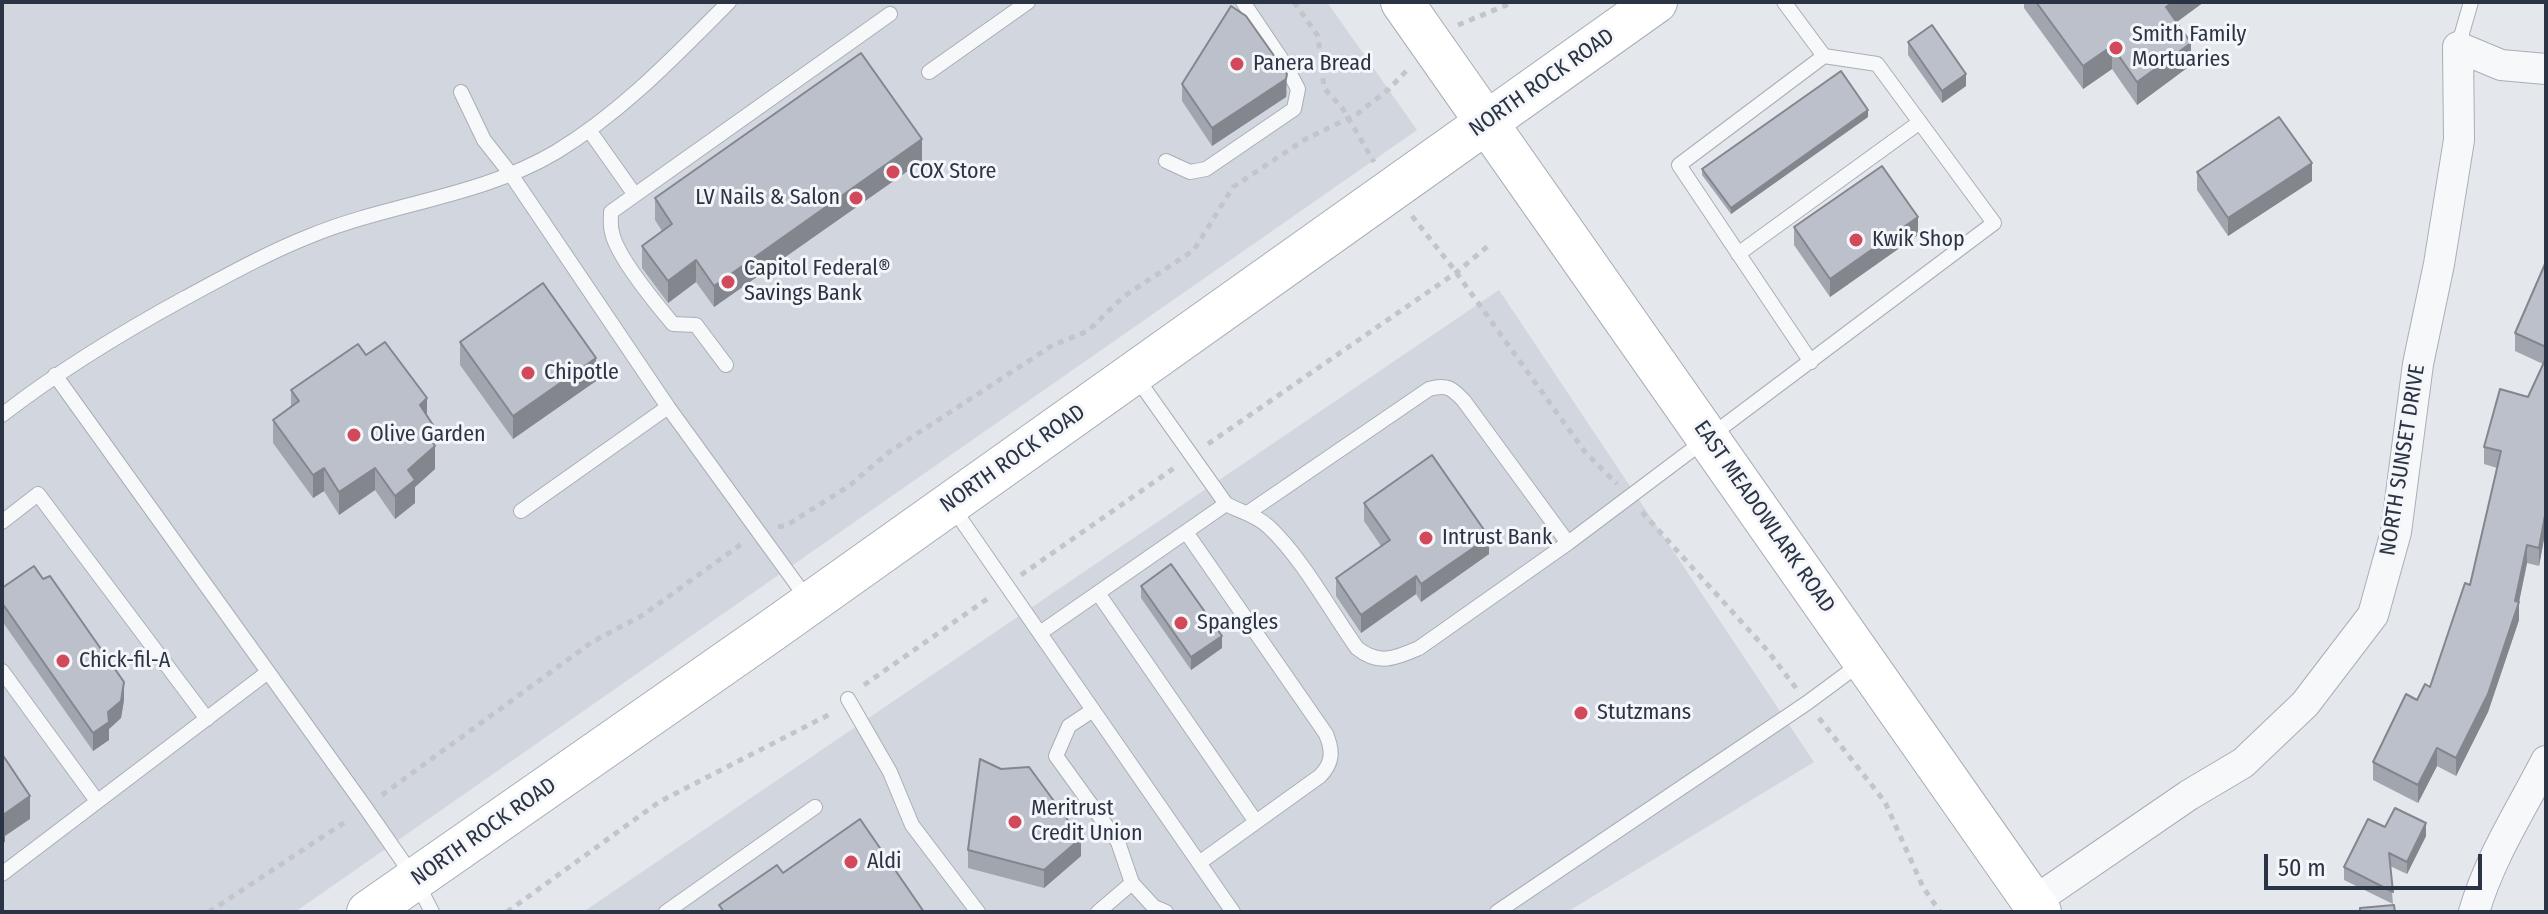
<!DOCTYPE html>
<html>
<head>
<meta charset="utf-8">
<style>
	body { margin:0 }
	#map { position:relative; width:2548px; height:914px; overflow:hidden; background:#e4e7ec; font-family:"Fira Sans Condensed",sans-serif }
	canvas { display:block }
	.frame { position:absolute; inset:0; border:4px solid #2b3445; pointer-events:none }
	.scale { position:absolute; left:2264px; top:854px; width:218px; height:36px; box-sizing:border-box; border:4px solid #2b3445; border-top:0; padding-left:10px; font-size:24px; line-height:28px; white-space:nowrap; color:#2b3445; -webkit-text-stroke:6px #f4f6f9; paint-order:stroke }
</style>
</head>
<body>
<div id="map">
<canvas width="2548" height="914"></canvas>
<div class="frame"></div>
<div class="scale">50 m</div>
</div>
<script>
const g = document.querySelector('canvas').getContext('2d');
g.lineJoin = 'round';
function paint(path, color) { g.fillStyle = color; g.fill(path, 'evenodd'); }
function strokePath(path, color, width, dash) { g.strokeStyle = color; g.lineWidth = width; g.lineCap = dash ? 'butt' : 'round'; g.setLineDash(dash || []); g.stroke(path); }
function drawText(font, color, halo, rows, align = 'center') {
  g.font = font + ' "Fira Sans Condensed",sans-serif'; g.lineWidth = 6; g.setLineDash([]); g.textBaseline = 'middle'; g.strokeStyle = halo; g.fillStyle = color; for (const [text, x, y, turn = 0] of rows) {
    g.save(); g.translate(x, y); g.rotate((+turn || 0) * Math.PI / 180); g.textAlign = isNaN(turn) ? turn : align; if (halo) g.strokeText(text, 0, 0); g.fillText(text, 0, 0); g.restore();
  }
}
const built = new Path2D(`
	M2,2H1327L1417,130L295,912H2Z
	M1499,290L1814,762L1567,912H583Z`);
const path = new Path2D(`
	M1294,2L1318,36L1324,88L1343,109L1374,162
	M1458,25L1514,2
	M1412,216L1453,268L1585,452L1617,484
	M1208,444L1457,272L1488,246
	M1642,512L1767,650L1796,688
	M778,527L787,525L849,486L889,452L1053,345L1088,331L1123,297L1194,250L1233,187L1304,140L1357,114L1389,89L1409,68
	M1021,575L1177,466
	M864,685L990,597
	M1819,718L1885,802L1923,887L1940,912
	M382,795L592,642L643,615L744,542
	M209,912L348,820
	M507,912L659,802L832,713`);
const lane = new Path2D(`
	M2458,47L2471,2
	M929,72L1028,2
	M461,92L484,140L510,173L668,407L808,600
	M589,130L635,195
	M1166,161L1190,172L1206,169L1294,109L1298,89L1286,66L1243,2
	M1738,254L1920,122
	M1811,362L1679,165L1824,56
	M726,365L696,325L673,324C657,305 616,255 612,232C610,226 611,219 611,212L890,14
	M55,375L365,807L415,879L432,912
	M1136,377L1226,504C1241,512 1256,515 1269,527C1302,558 1330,610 1357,648C1379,666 1396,658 1419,648L1568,543
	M2,415C60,370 121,333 185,298C226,276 267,253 310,236C390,203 480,197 556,152C622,112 674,57 729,2
	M953,508L1233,912
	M521,511L668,407
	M1249,512L1429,389C1447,384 1452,388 1464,401L1568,543L1994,223L1877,64L1824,56L1784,2
	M2,522L38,494L207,719
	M1186,532L1326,734C1333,751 1333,763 1320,776L1199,863
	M1098,593L1256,822
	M1040,633L1226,504
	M2,671L97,801
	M848,699L890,772L912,825L978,912
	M1093,710L1069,726L1056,756L1118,842L1132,883L1098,912
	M2,874L268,672
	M1132,883L1154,907L1166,912
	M666,912L815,807
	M1497,912L1807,703L1861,663`);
const street = new Path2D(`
	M2033,902L2189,795L2243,763L2305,704L2373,615L2396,532L2418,364L2439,264L2459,140L2458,47L2501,65L2546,69
	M2474,912C2490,857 2520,812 2546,761`);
const secondary = new Path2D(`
	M1402,2L2040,912
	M368,912L771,631L1656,2`);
const wall = new Path2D(`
	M2024,2H2204L2176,22L2191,65L2137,105L2112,69L2083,89L2024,8Z
	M1908,42L1966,86L1942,103L1908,55Z
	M1182,84L1287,91L1286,97L1212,146L1182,101Z
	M1868,117L1731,214L1702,175V169Z
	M922,161L714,307L696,282L668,303L642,268V246L662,231L655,220V198Z
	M2197,172L2312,181L2228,236L2197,190Z
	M1794,227L1918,235L1830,297L1794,245Z
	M2546,264V528L2539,566L2527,563L2519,602V620L2488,712L2456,776L2437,766L2418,803L2373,780V762L2417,700L2430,687L2470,585L2497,468L2484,464V447L2528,397L2543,364L2515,351V333Z
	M460,342L596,381L513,439L460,365Z
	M366,355L427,417L433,442L435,469L415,487V503L395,519L375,490L339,515L324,491L313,498L273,443V420L291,407V390Z
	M1364,503L1489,554L1421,602L1416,594L1361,633L1336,596V578L1381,546L1364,521Z
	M1141,586L1222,648L1191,670L1141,598Z
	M2,588L124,700L121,718L109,729V740L93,751L2,621Z
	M2385,827L2426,836L2407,874L2390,866L2393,904L2344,880V867Z
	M968,850L1081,856L1044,888L968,868Z`);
const shadedWall = new Path2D(`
	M2173,2H2204L2166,30V7Z
	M2191,43V65L2137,105V82Z
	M2112,46V69L2083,89V66Z
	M1287,74L1286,97L1212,146V128Z
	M1966,74V86L1942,103V91Z
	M1868,110V117L1731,214V208Z
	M922,139V161L714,307V286Z
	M2312,163V181L2228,236V218Z
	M1918,217V235L1830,297V279Z
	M696,260V282L668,303V281Z
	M596,358V381L513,439V416Z
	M427,398V421L420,405Z
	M433,425V448L426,431Z
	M435,446V469L415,487V503L395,519V496L408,470Z
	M324,468V491L313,498V475Z
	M375,468V490L339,515V492Z
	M2546,510V528L2539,566V548Z
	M1489,537V554L1421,602V584Z
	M2527,545V563L2519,602V620L2488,712L2456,776V758L2515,601Z
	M1416,576V594L1361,633V615Z
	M1222,636V648L1191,670V657Z
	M124,682V700L121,718L109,729V740L93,751V733L108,712Z
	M2437,748V766L2418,803V785Z
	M30,796V819L5,836V842L2,844L3,815Z
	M2426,823V836L2407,874V862Z
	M1081,838V856L1044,888V870Z`);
const building = new Path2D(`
	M2036,2H2173L2166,7L2191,43L2137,82L2112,46L2083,66Z
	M1231,6L1246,16L1287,74L1286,79L1212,128L1182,84Z
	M1932,25L1966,74L1942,91L1908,42Z
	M861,53L922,139L714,286L696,260L668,281L642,246L672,224L655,198Z
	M1841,71L1868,110L1731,208L1702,169Z
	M2279,117L2312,163L2228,218L2197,172Z
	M1882,166L1918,217L1830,279L1794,227Z
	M2545,264H2546V347L2515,333Z
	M543,283L596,358L513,416L460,342Z
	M385,342L427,398L420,405L433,425L426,431L435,446L408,470L415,480L395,496L375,468L339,492L324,468L313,475L273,420L299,401L291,390L358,344L366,355Z
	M2546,358V510L2539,548L2527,545L2515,601L2519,602L2488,694L2456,758L2437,748L2418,785L2373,762L2406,694L2417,700L2425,684L2430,687L2465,583L2470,585L2501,451L2484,447L2500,389L2528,397Z
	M1432,455L1489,537L1421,584L1416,576L1361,615L1336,578L1390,540L1364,503Z
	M1171,564L1222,636L1191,657L1141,586Z
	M34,566L43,579L50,576L124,682L121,701L108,712L109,722L93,733L2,603V588Z
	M2,754L30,796L3,815L5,819L2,821Z
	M980,759L1001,769L1029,767L1081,838L1044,870L968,850Z
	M2395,808L2426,823L2407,862L2389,853L2393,892L2344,867L2368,819L2385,827Z
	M860,819L924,912H724L719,905L777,865L783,873Z
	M2394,905L2395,912H2360V908Z`);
const markers = [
	[2116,48,8,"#d1495b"],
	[1237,64,8,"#d1495b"],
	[893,172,8,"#d1495b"],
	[856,198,8,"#d1495b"],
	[1856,240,8,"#d1495b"],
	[728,282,8,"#d1495b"],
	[528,373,8,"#d1495b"],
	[354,435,8,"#d1495b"],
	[1426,538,8,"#d1495b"],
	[1181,623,8,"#d1495b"],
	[63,661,8,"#d1495b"],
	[1581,713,8,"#d1495b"],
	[1015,822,8,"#d1495b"],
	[851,862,8,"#d1495b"]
];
const poiNames = [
	["Smith Family",2132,35],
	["Mortuaries",2132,60],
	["Panera Bread",1253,64],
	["COX Store",909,172],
	["LV Nails & Salon",840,198,"right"],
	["Kwik Shop",1872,240],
	["Capitol Federal®",744,269],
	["Savings Bank",744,294],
	["Chipotle",544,373],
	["Olive Garden",370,435],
	["Intrust Bank",1442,538],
	["Spangles",1197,623],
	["Chick-fil-A",79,661],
	["Stutzmans",1597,713],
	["Meritrust",1031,809],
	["Credit Union",1031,834],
	["Aldi",867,862]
];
const streetNames = [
	["NORTH ROCK ROAD",1542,83,-35],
	["NORTH ROCK ROAD",1013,459,-35],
	["NORTH SUNSET DRIVE",2403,460,-81],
	["EAST MEADOWLARK ROAD",1764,517,55],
	["NORTH ROCK ROAD",484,832,-35]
];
paint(built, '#d2d6de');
strokePath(lane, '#a9aeb7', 16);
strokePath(street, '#a9aeb7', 32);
strokePath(secondary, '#a9aeb7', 44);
strokePath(path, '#c2c5cb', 5, [6, 6]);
strokePath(lane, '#f7f8fa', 14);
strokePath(street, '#f7f8fa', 30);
strokePath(secondary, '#fff', 42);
paint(wall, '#a1a5ae');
paint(shadedWall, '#83868d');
paint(building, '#bbc0ca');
strokePath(building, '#83868d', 2);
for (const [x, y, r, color] of markers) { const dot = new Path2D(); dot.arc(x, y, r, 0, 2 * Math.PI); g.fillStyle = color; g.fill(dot); strokePath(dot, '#f4f6f9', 3); }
drawText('22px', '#2b3445', '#f4f6f9', poiNames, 'left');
drawText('22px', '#2b3445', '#f4f6f9', streetNames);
</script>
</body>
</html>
